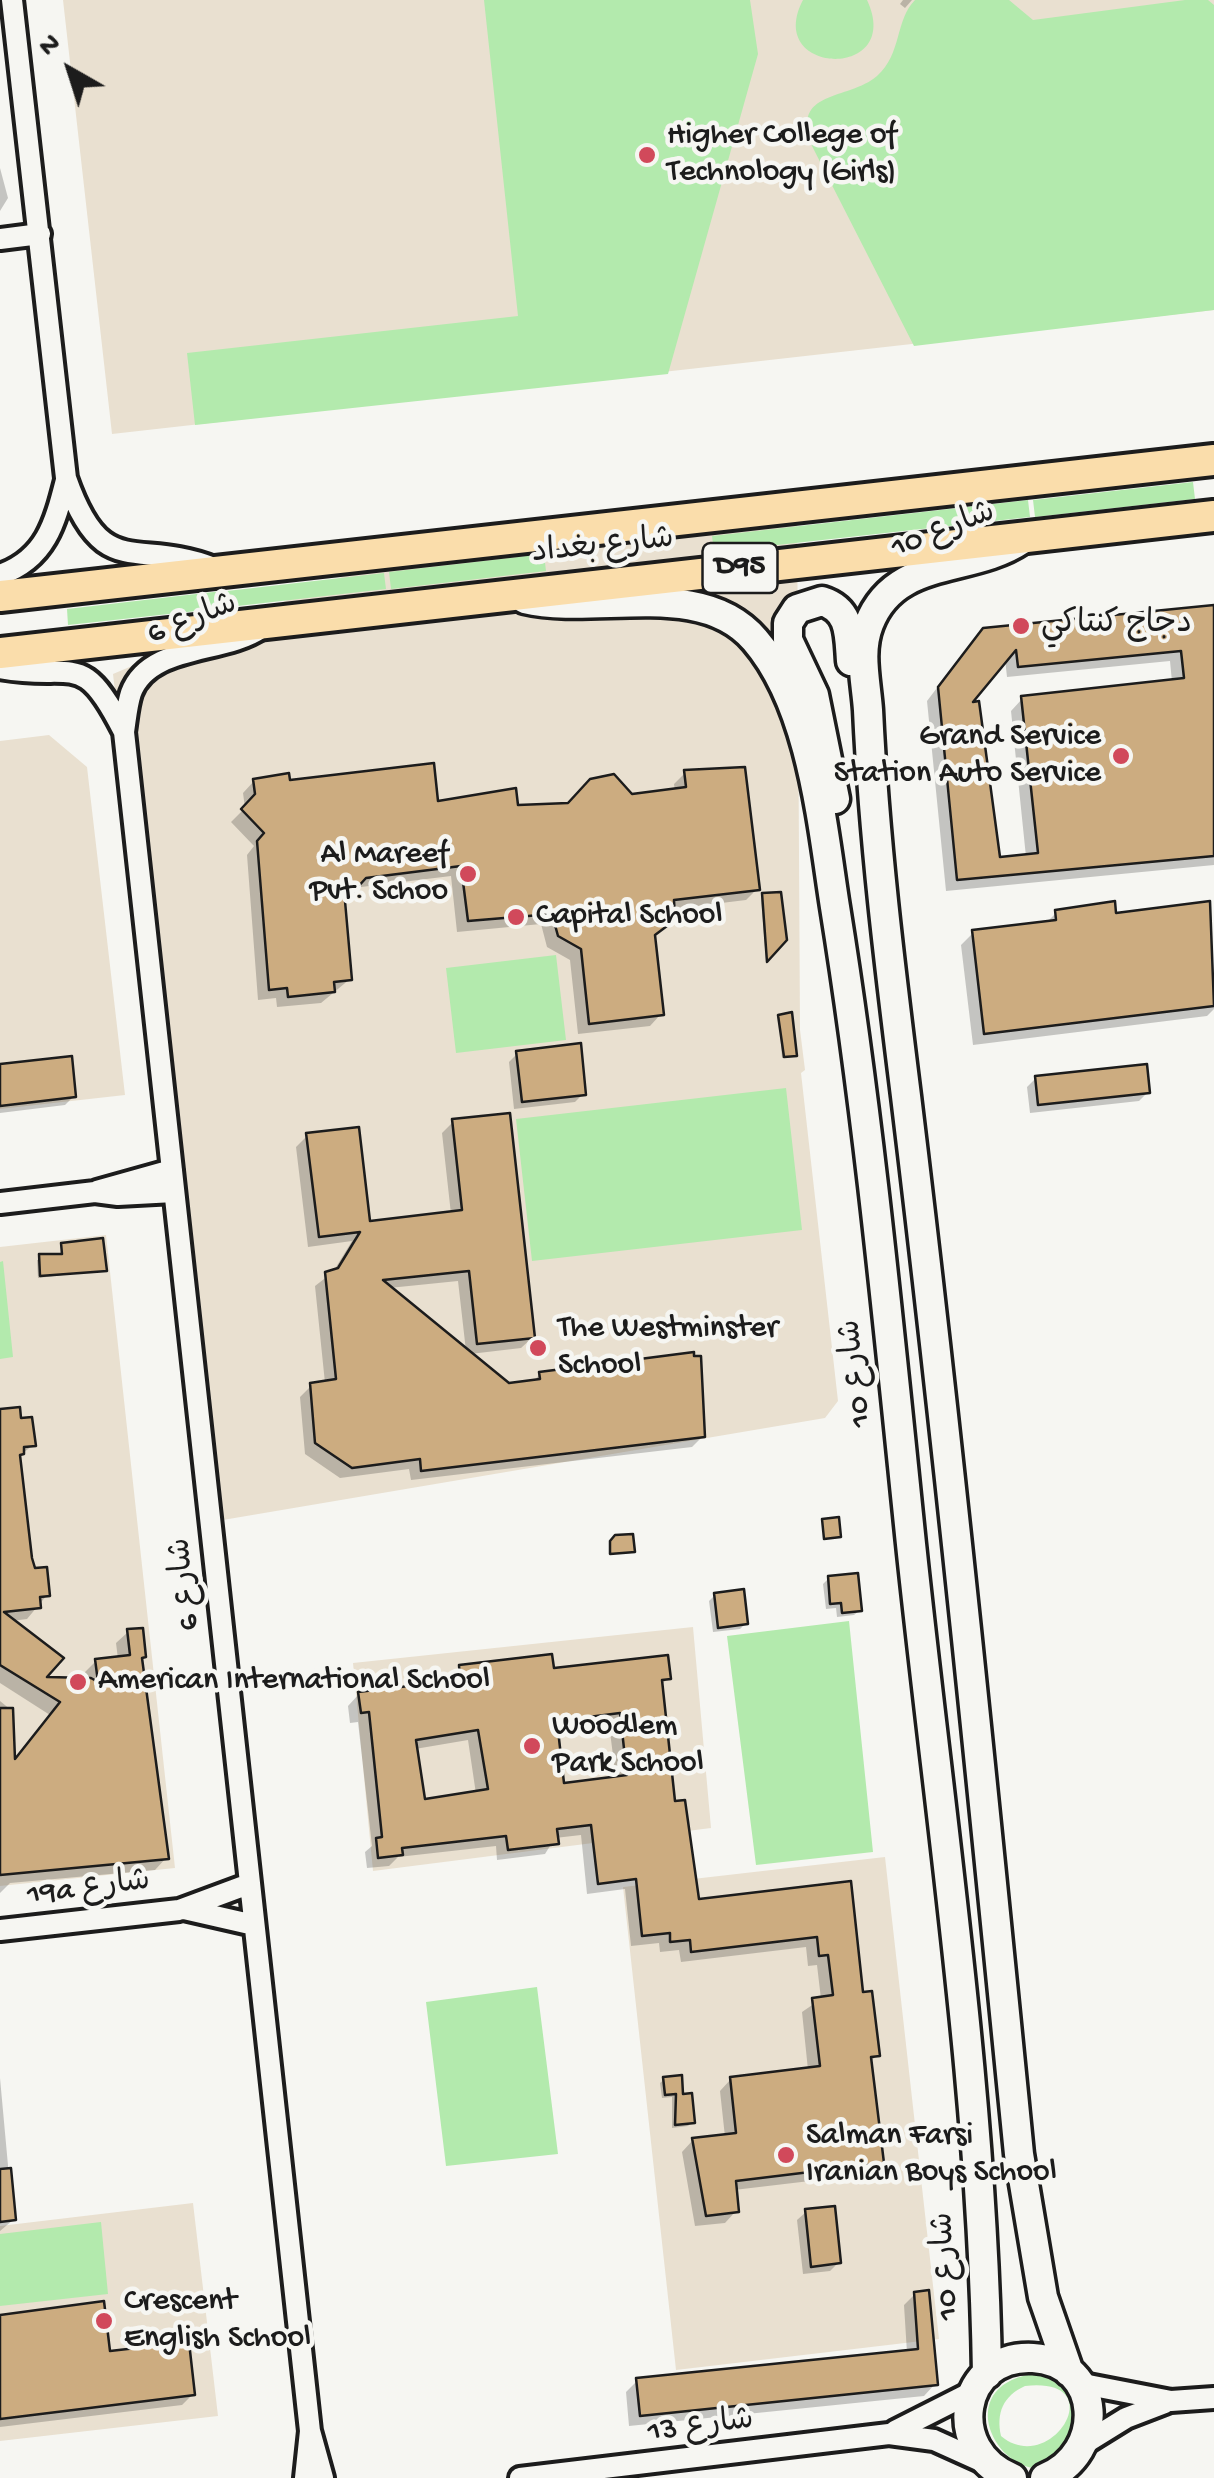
<!DOCTYPE html>
<html>
<head>
<meta charset="utf-8">
<style>
	body { margin:0 }
	#map { position:relative; width:1214px; height:2478px; overflow:hidden; background:#f6f6f2; font-family:"Gochi Hand",sans-serif }
	canvas { display:block }
	.north { position:absolute; left:20px; top:20px; width:100px; height:100px; -webkit-text-stroke:8px #f6f6f2; paint-order:stroke; rotate:321deg; font-size:28px; font-weight:700; line-height:40px; text-align:center; color:#1c1c1c }
	.north::after { content:''; display:block; margin:auto; width:35px; height:45px; background:#1c1c1c; clip-path:polygon(50% 0,100% 100%,50% 72%,0 100%) }
</style>
</head>
<body>
<div id="map">
<canvas width="1214" height="2478"></canvas>
<div class="north">N</div>
</div>
<script>
const g = document.querySelector('canvas').getContext('2d');
g.lineJoin = 'round';
function paint(path, color) { g.fillStyle = color; g.fill(path, 'evenodd'); }
function strokePath(path, color, width, dash) { g.strokeStyle = color; g.lineWidth = width; g.lineCap = dash ? 'butt' : 'round'; g.setLineDash(dash || []); g.stroke(path); }
function drawText(font, color, halo, rows, align = 'center') {
  g.font = font + ' "Gochi Hand","Playpen Sans Arabic",sans-serif'; g.lineWidth = 9; g.setLineDash([]); g.textBaseline = 'middle'; g.strokeStyle = halo; g.fillStyle = color; for (const [text, x, y, turn = 0] of rows) {
    g.save(); g.translate(x, y); g.rotate((+turn || 0) * Math.PI / 180); g.textAlign = isNaN(turn) ? turn : align; if (halo) g.strokeText(text, 0, 0); g.fillText(text, 0, 0); g.restore();
  }
}
const built = new Path2D(`
	M63,0H1214V310L112,434Z
	M797,501L800,1030L805,1070L801,1073L838,1401L825,1418L211,1522L113,674L417,545Z
	M49,735L87,767L125,1095L0,1109V741Z
	M106,1235L175,1868L0,1886V1247Z
	M693,1627L711,1828L373,1871L353,1663Z
	M885,1857L939,2339L676,2370L623,1887Z
	M193,2203L218,2416L0,2441V2226Z`);
const green = new Path2D(`
	M484,0H750L758,54L668,374L195,425L187,353L518,316Z
	M803,0H867C905,81 763,76 803,0Z
	M915,0H1009L1033,20L1185,0H1208L1214,5V310L914,346L812,146C790,89 848,101 877,76C902,54 895,20 915,0Z
	M1193,482L1195,499L1035,517L1033,500Z
	M1028,500L1030,517L714,552L712,536Z
	M544,554L546,571L391,589L389,572Z
	M384,573L386,589L229,607L227,591Z
	M222,591L224,608L68,625L67,609Z
	M556,955L566,1040L456,1053L446,968Z
	M786,1088L802,1230L532,1261L516,1119Z
	M3,1261L13,1357L0,1359V1262Z
	M849,1621L873,1852L756,1865L727,1636Z
	M537,1987L558,2154L446,2166L426,2002Z
	M101,2222L108,2294L0,2306V2234Z
	M1039,2373L1069,2387L1082,2433C1072,2443 1060,2462 1048,2468C996,2478 948,2383 1039,2373ZM1025,2386C1114,2376 1051,2478 1001,2436C996,2413 1003,2396 1025,2386Z`);
const shadow = new Path2D(`
	M903,0H912L905,8L900,4Z
	M0,168L8,198L0,211Z
	M1214,607V865L946,891L927,701L971,643L984,631ZM1005,659L1007,677L1170,661L1172,682L1022,699L1011,711L1026,857L998,860L967,705Z
	M685,773L757,889L746,900L672,909V919L653,937L661,1014L650,1026L578,1034L570,960L547,947L541,924L457,932L451,876L353,888L342,900L350,979L321,1003L277,1007L276,998L258,1000L247,855L254,846L231,822L245,808L243,793L254,781L436,804L516,808L568,806L675,791L674,784Z
	M763,896L784,939L766,960L761,898Z
	M1208,904L1214,1009L1207,1016L973,1045L961,945L973,933L1045,924L1057,912L1114,915Z
	M779,1017L794,1055L792,1057L782,1058Z
	M517,1054L583,1094L575,1102L514,1109L509,1062Z
	M0,1066L74,1096L65,1105L0,1113Z
	M1036,1078L1148,1092L1139,1101L1030,1113L1027,1087Z
	M453,1122L533,1337L521,1348L470,1354L509,1385L532,1383L540,1374L703,1436L692,1447L411,1480L409,1469L340,1478L305,1454L300,1397L311,1386L325,1383L315,1286L333,1272L352,1241L308,1247L296,1147L307,1136L368,1224L451,1214L442,1133ZM458,1281L466,1351L389,1288Z
	M62,1245L105,1270L38,1278L37,1260L60,1256Z
	M0,1412L19,1421L33,1445L18,1457L29,1559L47,1595L27,1619L11,1621L41,1680H85L84,1673L96,1661L118,1659L116,1643L128,1632L139,1660L166,1858L155,1870L10,1883L0,1893V1701L11,1710L13,1762L50,1715L0,1683Z
	M829,1578L860,1610L854,1615L837,1617L836,1608L826,1609L823,1584Z
	M715,1595L745,1624L740,1629L713,1632L709,1601Z
	M460,1667L668,1678L660,1686L673,1803L697,1901L848,1883L861,1994L877,2055L869,2063L881,2162L869,2174L734,2190L736,2211L725,2223L695,2226L682,2152L693,2140L725,2137L720,2091L731,2079L808,2070L802,2012L821,1999L817,1965L808,1966L806,1947L681,1962L679,1950L660,1952L659,1943L631,1946L625,1889L587,1894L581,1835L555,1838L545,1854L497,1860L496,1846L398,1857L389,1866L367,1868L365,1852L372,1846L358,1722L350,1723L348,1706L359,1694L449,1684ZM609,1724L616,1779L562,1785L556,1730ZM468,1740L476,1794L423,1802L415,1749Z
	M0,2078L13,2220L0,2231Z
	M665,2079L681,2096L692,2122L688,2126L672,2128V2097L662,2098L660,2083Z
	M806,2212L839,2262L830,2271L803,2274L797,2220Z
	M915,2294L935,2384L924,2396L629,2426L626,2392L637,2381L907,2353L904,2305Z
	M0,2317L193,2394L182,2405L0,2427Z`);
const building = new Path2D(`
	M1214,605V856L957,880L938,687L983,628ZM1016,650L1018,667L1181,651L1184,678L1021,696L1038,853L1000,857L979,701L973,702Z
	M434,763L438,801L516,788L518,805L568,803L590,779L614,774L632,794L686,787L684,770L745,767L760,890L674,900L675,920L655,935L664,1015L589,1024L581,949L558,936L552,914L468,921L461,866L366,878L345,901L352,980L334,982L335,992L288,997L287,988L269,990L257,841L264,833L241,809L255,794L253,779L289,773L290,780Z
	M781,892L787,940L767,962L762,893Z
	M1115,901L1116,913L1210,901L1214,1006L984,1034L972,930L1056,920L1055,910Z
	M792,1012L797,1056L784,1057L778,1015Z
	M581,1043L586,1095L522,1102L516,1051Z
	M72,1056L76,1097L0,1106V1064Z
	M1147,1064L1150,1093L1038,1105L1035,1076Z
	M510,1113L535,1338L477,1344L469,1271L383,1280L509,1383L540,1379L539,1372L694,1352V1356H701L705,1437L421,1471L420,1459L352,1468L315,1443L310,1383L336,1379L325,1272L338,1268L360,1232L319,1237L306,1133L359,1127L370,1221L462,1210L452,1119Z
	M103,1238L107,1271L40,1276L39,1254H62L61,1243Z
	M20,1407L21,1418L32,1417L36,1446L24,1447V1454L20,1455L32,1558L35,1568L47,1567L50,1596L40,1597L41,1608L4,1612L64,1658L47,1677L91,1678L98,1682L95,1659L130,1655L127,1629L143,1628L146,1657L142,1658L169,1859L0,1875V1708H13L15,1759L60,1702L0,1665V1409Z
	M839,1517L841,1537L824,1539L822,1519Z
	M633,1534L635,1552L610,1554V1541L615,1535Z
	M858,1573L862,1611L842,1613L841,1603L830,1604L828,1576Z
	M744,1589L748,1624L718,1628L714,1593Z
	M552,1654L554,1668L668,1655L671,1679L662,1680L675,1801L685,1800L699,1899L851,1881L863,1992L872,1991L880,2056L871,2057L884,2163L736,2181L739,2212L706,2216L692,2138L736,2133L730,2077L820,2066L812,1998L833,1995L828,1955L819,1956L817,1937L691,1952L690,1940L670,1942V1933L642,1936L636,1879L598,1884L591,1825L557,1829L559,1844L508,1850L506,1836L402,1848L403,1855L378,1858L376,1838L382,1837L369,1712L361,1713L358,1692L460,1680L459,1665ZM620,1713L627,1775L564,1783L557,1721ZM478,1730L488,1789L425,1799L416,1740Z
	M682,2075L683,2094L692,2093L695,2123L675,2125L676,2094L665,2095L663,2077Z
	M11,2168L16,2220L0,2222V2169Z
	M835,2206L841,2263L811,2267L805,2209Z
	M929,2290L938,2385L640,2416L636,2378L918,2349L914,2292Z
	M104,2301L110,2351L189,2342L195,2395L0,2419V2315Z`);
const street = new Path2D(`
	M12,0L66,478C103,584 136,537 214,568
	M0,239L40,234
	M0,575C46,559 55,523 66,480
	M261,628C224,654 149,644 131,693C127,705 126,719 124,732L310,2431L323,2478
	M0,668C74,682 81,647 123,730
	M97,1191L172,1170
	M0,1203L95,1192L118,1195L174,1192
	M184,1909L254,1925
	M0,1930L179,1910L249,1884
	M1078,2383L1171,2401L1214,2398
	M895,2431L974,2391
	M1084,2444L1126,2418L1165,2403
	M305,2478L310,2431
	M520,2478L889,2434L934,2440L985,2463`);
const secondary = new Path2D(`
	M1021,540C971,574 895,556 869,624C858,652 866,681 868,710C874,839 890,968 906,1096C949,1448 984,1801 1019,2154L1043,2297L1069,2372
	M525,599C597,616 701,577 755,640C812,706 822,824 835,907C869,1118 889,1331 911,1544C940,1820 983,2097 987,2374
	M835,799L814,695L788,640V623L797,609L822,601C851,610 849,635 851,661
	M1012,2478C944,2451 959,2354 1033,2358C1103,2362 1107,2453 1045,2478`);
const primary = new Path2D(`
	M0,596L1214,460
	M0,653L1214,516`);
const markers = [
	[647,155,10,"#d1495b"],
	[1021,626,10,"#d1495b"],
	[1121,756,10,"#d1495b"],
	[468,874,10,"#d1495b"],
	[516,917,10,"#d1495b"],
	[538,1348,10,"#d1495b"],
	[78,1682,10,"#d1495b"],
	[532,1746,10,"#d1495b"],
	[786,2155,10,"#d1495b"],
	[104,2321,10,"#d1495b"]
];
const shields = [
	[740,568,75]
];
const shieldNames = [
	["D95",740,568]
];
const poiNames = [
	["Higher College of",667,137],
	["Technology (Girls)",667,174],
	["دجاج كنتاكي",1041,626],
	["Grand Service",1101,738,"right"],
	["Station Auto Service",1101,775,"right"],
	["Al Mareef",448,856,"right"],
	["Pvt. Schoo",448,893,"right"],
	["Capital School",536,917],
	["The Westminster",558,1330],
	["School",558,1367],
	["American International School",98,1682],
	["Woodlem",552,1728],
	["Park School",552,1765],
	["Salman Farsi",806,2137],
	["Iranian Boys School",806,2174],
	["Crescent",124,2303],
	["English School",124,2340]
];
const streetNames = [
	["شارع 10",944,532,-21],
	["شارع بغداد",603,548,-6],
	["شارع 6",193,621,-21],
	["شارع 10",858,1373,-96],
	["شارع 6",187,1584,-96],
	["19a شارع",89,1890,-7],
	["شارع 10",948,2266,-93],
	["شارع 13",701,2428,-7]
];
paint(built, '#e9e0d0');
paint(green, '#b3eaad');
paint(shadow, '#0003');
paint(building, '#ccac80');
strokePath(building, '#1c1c1c', 2.5);
strokePath(street, '#1c1c1c', 28);
strokePath(secondary, '#1c1c1c', 35);
strokePath(primary, '#1c1c1c', 38);
strokePath(street, '#f6f6f2', 20);
strokePath(secondary, '#f6f6f2', 28);
strokePath(primary, '#faddab', 30);
for (const [x, y, r, color] of markers) { const dot = new Path2D(); dot.arc(x, y, r, 0, 2 * Math.PI); g.fillStyle = color; g.fill(dot); strokePath(dot, '#f6f6f2', 4); }
for (const [x, y, w] of shields) { const box = new Path2D(); box.roundRect(x - w / 2, y - 25, w, 50, 8); g.fillStyle = '#f6f6f2'; g.fill(box); strokePath(box, '#1c1c1c', 2.5); }
drawText('bold 30px', '#1c1c1c', null, shieldNames);
drawText('32px', '#1c1c1c', '#f6f6f2', poiNames, 'left');
drawText('32px', '#1c1c1c', '#f6f6f2', streetNames);
</script>
</body>
</html>
